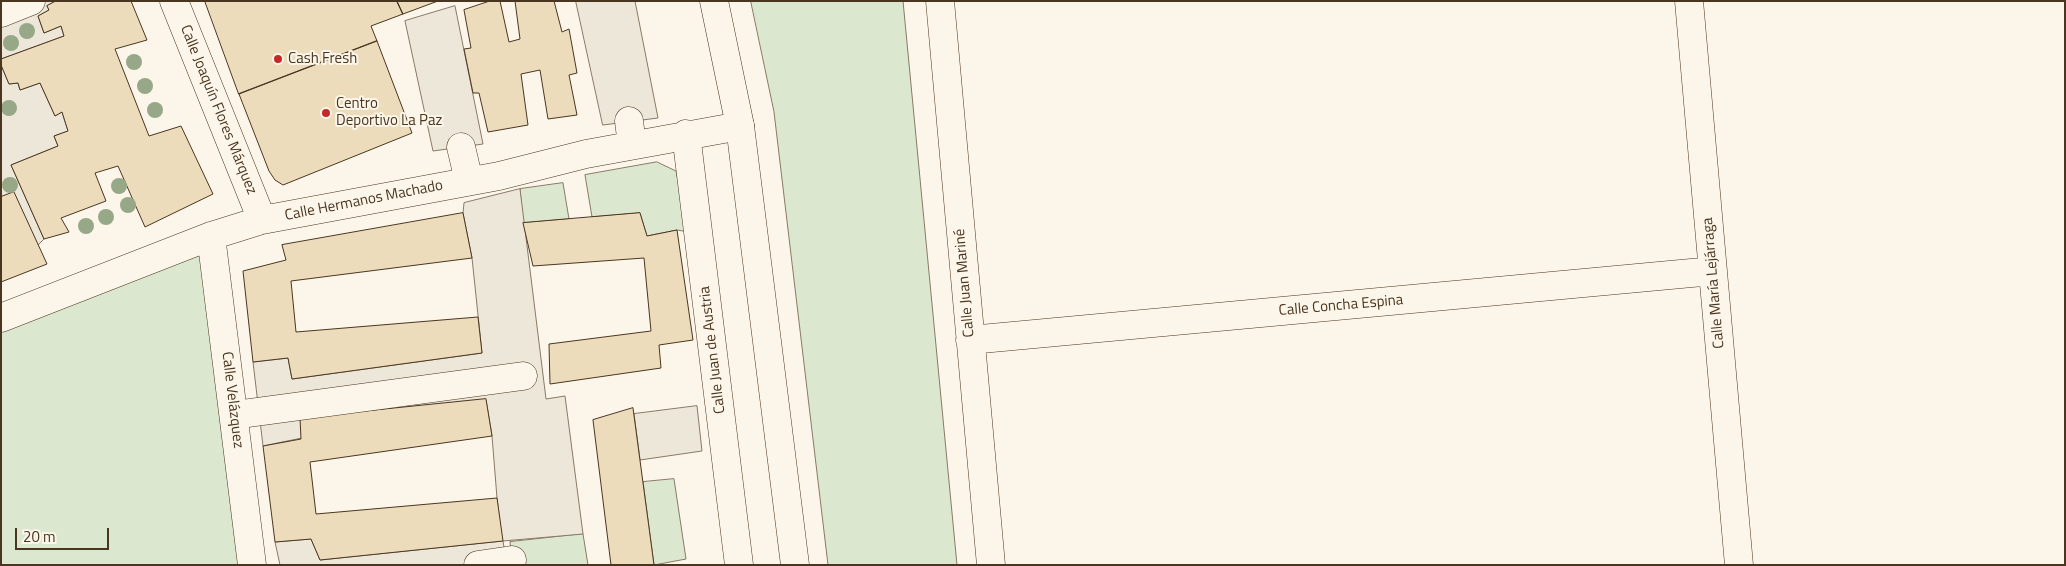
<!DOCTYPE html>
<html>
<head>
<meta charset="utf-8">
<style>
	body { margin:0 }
	#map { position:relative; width:2066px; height:566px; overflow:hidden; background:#fbf6e9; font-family:"Titillium Web",sans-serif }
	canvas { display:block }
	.frame { position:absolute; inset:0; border:2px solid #4a3520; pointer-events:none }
	.scale { position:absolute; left:15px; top:528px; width:94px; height:22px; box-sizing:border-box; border:2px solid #4a3520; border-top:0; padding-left:6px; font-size:15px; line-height:18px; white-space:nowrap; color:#4a3520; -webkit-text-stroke:4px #fbf6e9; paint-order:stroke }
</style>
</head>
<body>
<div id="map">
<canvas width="2066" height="566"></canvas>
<div class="frame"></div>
<div class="scale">20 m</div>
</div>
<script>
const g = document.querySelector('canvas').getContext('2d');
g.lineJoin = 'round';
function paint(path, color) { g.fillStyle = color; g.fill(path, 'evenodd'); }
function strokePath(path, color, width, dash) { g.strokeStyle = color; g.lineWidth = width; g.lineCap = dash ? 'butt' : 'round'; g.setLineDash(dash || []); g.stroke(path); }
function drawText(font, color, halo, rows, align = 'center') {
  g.font = font + ' "Titillium Web",sans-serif'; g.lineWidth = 4; g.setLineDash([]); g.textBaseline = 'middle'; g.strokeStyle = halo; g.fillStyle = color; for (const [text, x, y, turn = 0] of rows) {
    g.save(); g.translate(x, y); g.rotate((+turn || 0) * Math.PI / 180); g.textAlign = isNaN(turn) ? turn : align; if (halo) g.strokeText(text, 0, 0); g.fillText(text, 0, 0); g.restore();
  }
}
const green = new Path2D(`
	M751,1H903L957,565H828L774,112Z
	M657,162L676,171L689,232L677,230L647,236L640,213L592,217L585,175Z
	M563,183L569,219L523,223L520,189Z
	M211,236L252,565H1V318Z
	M674,479L686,559L654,565L643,482Z
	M583,534L588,565H512L510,542Z`);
const parking = new Path2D(`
	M1,1H56L47,6L49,10L38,16L44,33L61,26L64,36L1,59Z
	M576,1H635L658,118L603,125Z
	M455,6L483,144L433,151L405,21Z
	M1,65L9,84L18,83L20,90L40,83L55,116L62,112L68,131L54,136L58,146L11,165L44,239L38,245L1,197Z
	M520,189L546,399L565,396L583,534L503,541L507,565H280L275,542L311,539L320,560L502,541L497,498L492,436L486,400L263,446L253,362L288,358L292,379L482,353L472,258L463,213L464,203Z
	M697,406L702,451L640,460L634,414Z`);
const building = new Path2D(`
	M56,1H131L147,40L115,49L149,136L181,126L213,194L145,227L118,166L95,173L106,201L61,218L69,232L44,239L11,165L58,146L54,136L68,131L62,112L55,116L40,83L20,90L18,83L9,84L1,65V59L64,36L61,26L44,33L38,16L49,10L47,6Z
	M205,1H397L403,14L371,26L377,41L239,94Z
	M397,1H438L403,14Z
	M490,1H500L509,42L520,39L515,1H554L562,32L569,29L577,73L569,75L577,115L548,119L540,70L521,74L528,125L488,132L479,93H473L464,49L471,48L464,10Z
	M377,41L412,133L283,185L275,180L269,171L239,94Z
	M14,192L47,264L1,282V197Z
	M463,213L472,258L291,281L296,332L478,317L482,353L292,379L288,358L253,362L243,271L286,260L282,245Z
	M640,213L647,236L677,230L693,340L659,345L661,368L550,384L549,344L651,331L644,258L533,266L523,223Z
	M486,399L492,436L310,462L316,514L497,498L503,541L320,560L311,539L275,542L263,446L301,439L300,418Z
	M633,408L654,565H611L593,420Z`);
const street = new Path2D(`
	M174,1L262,220
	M940,1L991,565
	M1689,1L1739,565
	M1,13L31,1
	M629,121L632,145
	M686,134L739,565
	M461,147L469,181
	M211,236L252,565
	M1,318L211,236L262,220L499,176L586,154L740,126
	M970,340L1713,271
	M234,415L523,376
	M478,565L512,560`);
const secondary = new Path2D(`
	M714,1L740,126L795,565`);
const trees = [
	[27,31],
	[11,43],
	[134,62],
	[145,86],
	[9,108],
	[155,110],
	[10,185],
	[119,186],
	[128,205],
	[106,217],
	[86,226]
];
const markers = [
	[278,59,5,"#c62828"],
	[326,113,5,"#c62828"]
];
const poiNames = [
	["Cash Fresh",288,59],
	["Centro",336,104],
	["Deportivo La Paz",336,121]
];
const streetNames = [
	["Calle Joaquín Flores Márquez",218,110,68],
	["Calle Hermanos Machado",364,201,-11],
	["Calle Juan Mariné",965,283,-95],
	["Calle María Lejárraga",1714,283,-95],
	["Calle Concha Espina",1341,306,-5],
	["Calle Juan de Austria",713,350,-97],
	["Calle Velázquez",232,400,83]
];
paint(green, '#dce7d0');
strokePath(green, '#887966', 1);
paint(parking, '#ede7d9');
strokePath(parking, '#887966', 1);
paint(building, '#ecdcbc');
strokePath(building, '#4a3520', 1);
strokePath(street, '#4a3520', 29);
strokePath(secondary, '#4a3520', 29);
strokePath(street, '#fbf6e9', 28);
strokePath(secondary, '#fbf6e9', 28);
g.fillStyle = '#96a887';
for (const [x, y] of trees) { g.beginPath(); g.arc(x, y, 8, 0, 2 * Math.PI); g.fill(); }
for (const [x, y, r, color] of markers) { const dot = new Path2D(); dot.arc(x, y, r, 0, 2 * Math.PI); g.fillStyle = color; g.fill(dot); strokePath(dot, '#fbf6e9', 2); }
drawText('15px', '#4a3520', '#fbf6e9', poiNames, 'left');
drawText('15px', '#4a3520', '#fbf6e9', streetNames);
</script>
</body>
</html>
